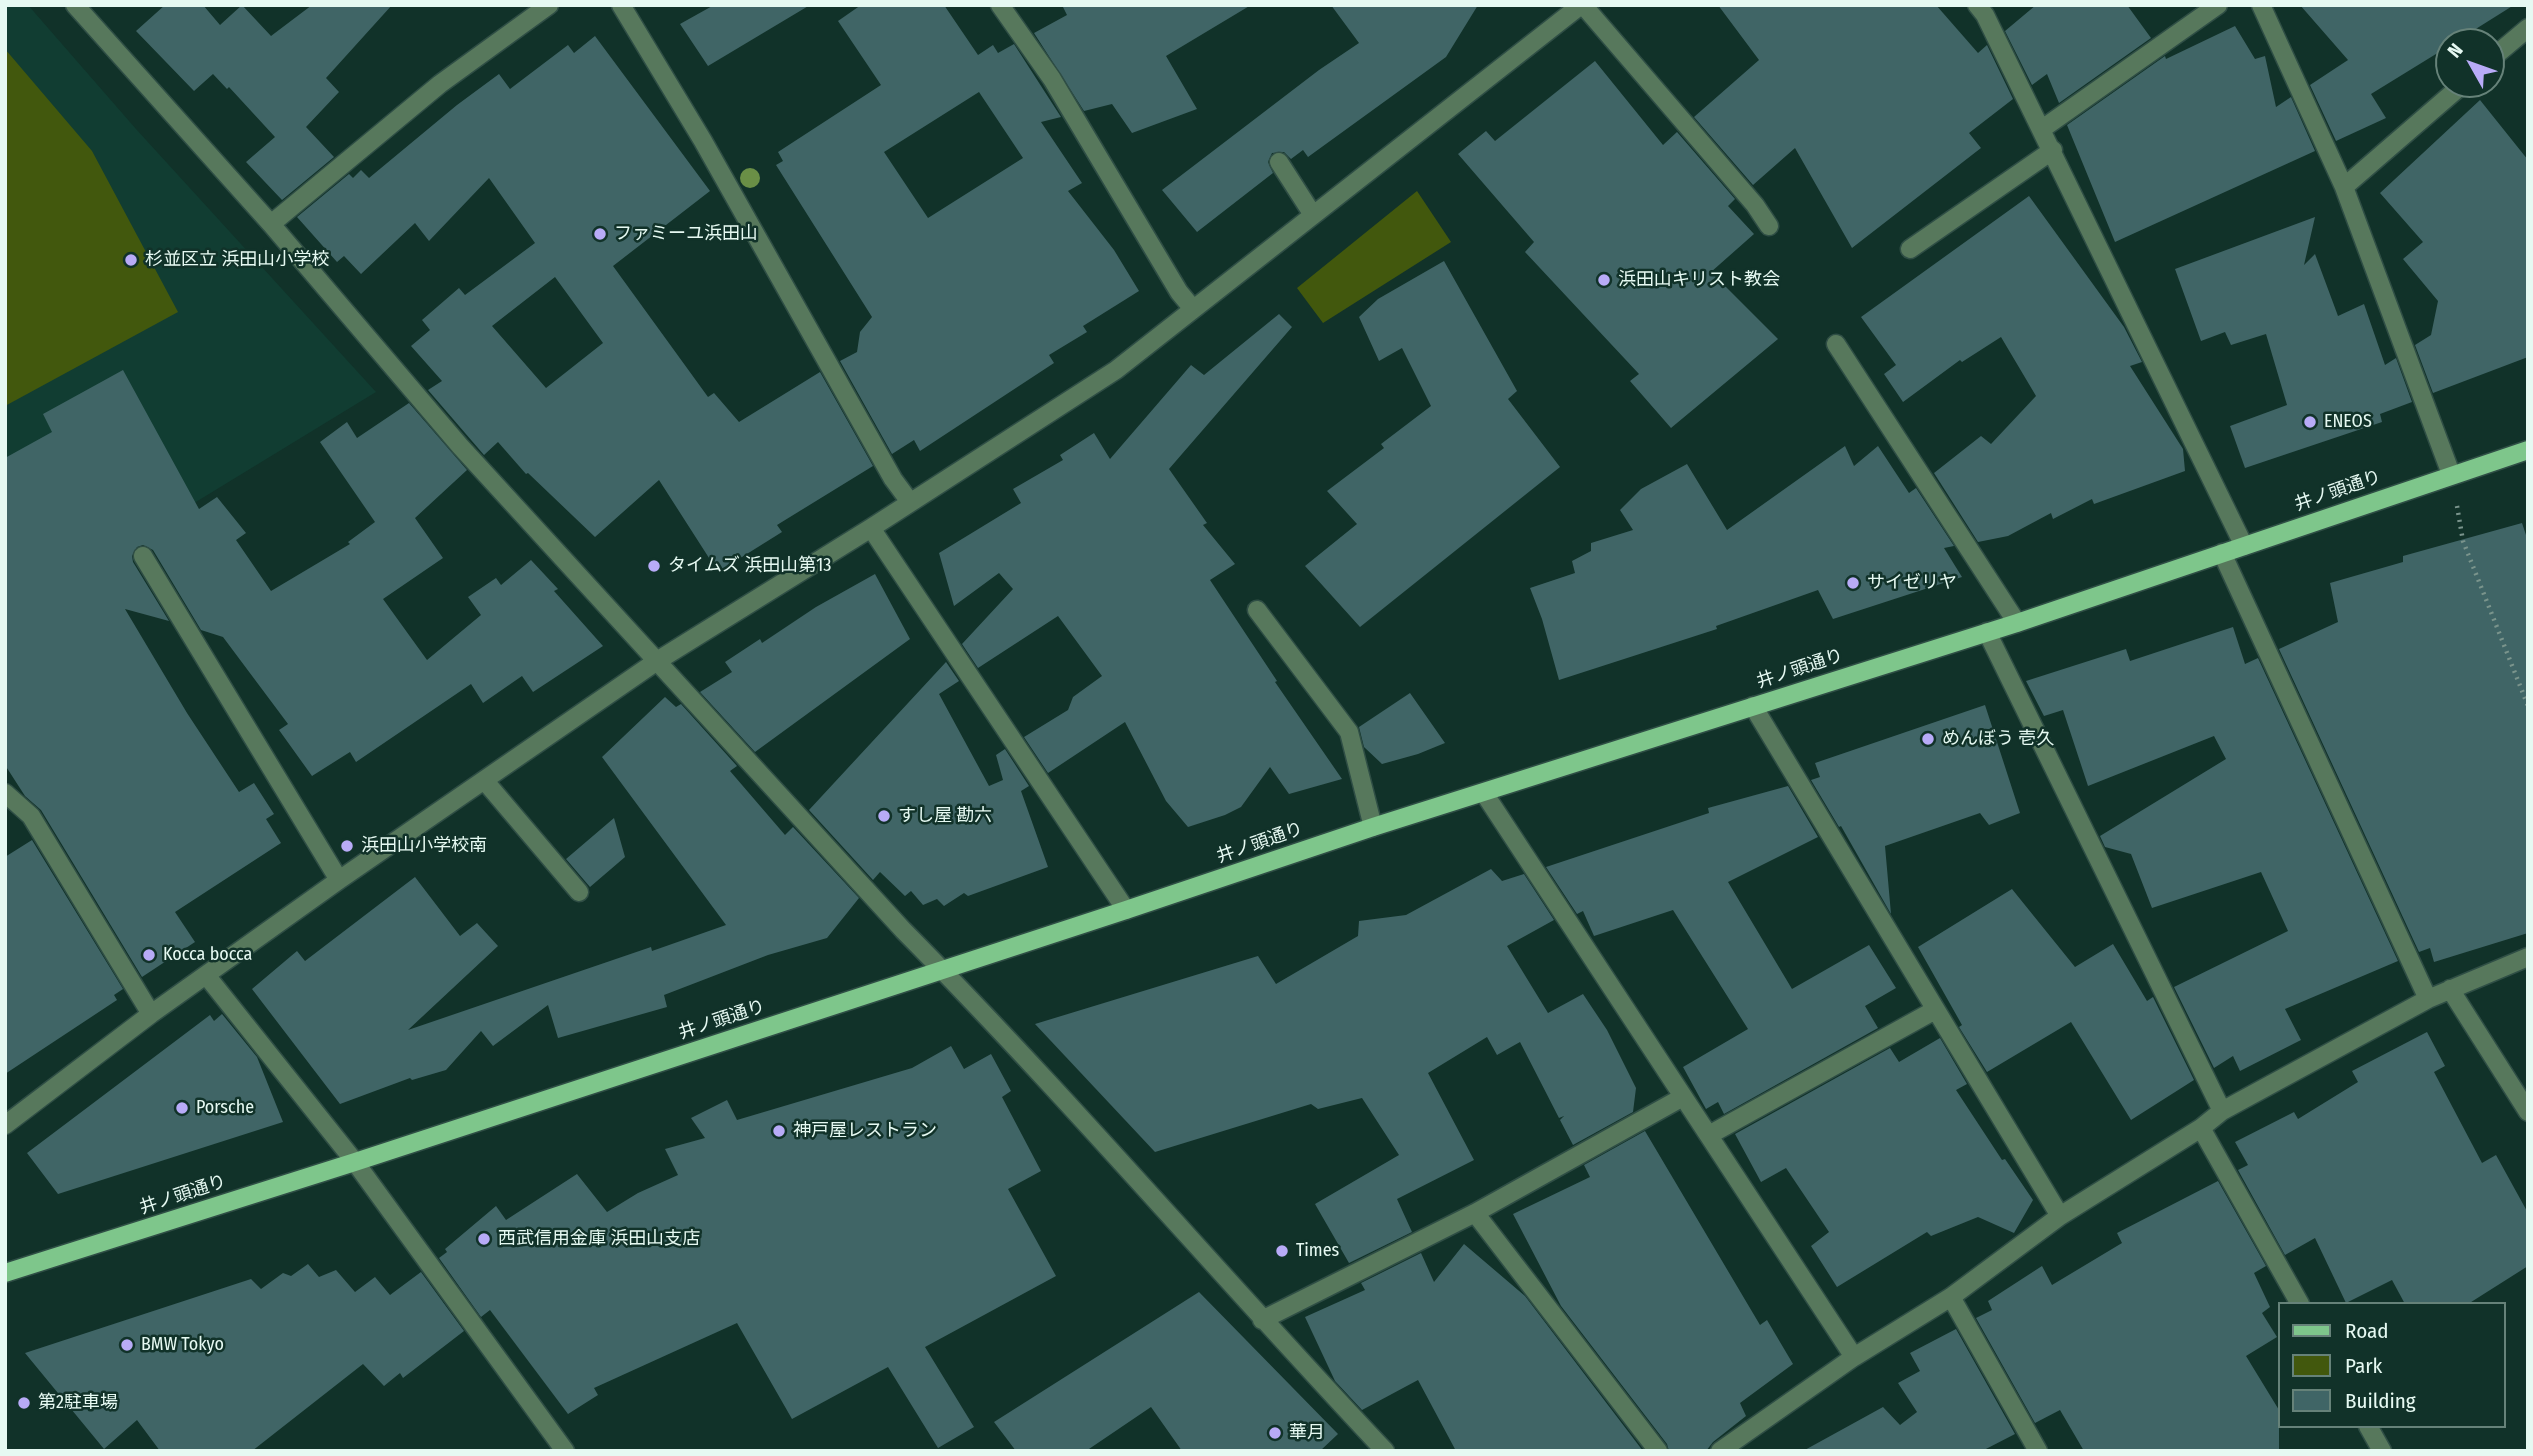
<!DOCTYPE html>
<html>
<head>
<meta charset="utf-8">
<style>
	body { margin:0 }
	#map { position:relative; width:2533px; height:1456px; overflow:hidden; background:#113229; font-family:"Fira Sans Condensed",sans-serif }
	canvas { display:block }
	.frame { position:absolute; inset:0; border:7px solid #e6f9f2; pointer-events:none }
	.legend { position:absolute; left:2278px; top:1302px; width:228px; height:126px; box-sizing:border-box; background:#113229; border:2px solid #668279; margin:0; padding:9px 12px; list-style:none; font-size:21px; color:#e6f9f2 }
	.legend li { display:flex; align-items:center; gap:14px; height:35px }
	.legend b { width:35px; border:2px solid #668279 }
	.north { position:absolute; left:2435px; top:28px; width:70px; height:70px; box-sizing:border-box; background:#113229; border:2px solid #668279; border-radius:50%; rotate:310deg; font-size:19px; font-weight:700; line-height:28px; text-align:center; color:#e6f9f2 }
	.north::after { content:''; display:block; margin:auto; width:24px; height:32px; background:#b8abf7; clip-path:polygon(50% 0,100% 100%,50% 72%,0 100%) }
</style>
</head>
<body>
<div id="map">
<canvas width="2533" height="1456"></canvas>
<div class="frame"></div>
<ul class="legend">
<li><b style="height:9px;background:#7ec68b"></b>Road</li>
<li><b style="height:19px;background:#42580d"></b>Park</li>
<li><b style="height:19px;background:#406566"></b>Building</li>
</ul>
<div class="north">N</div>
</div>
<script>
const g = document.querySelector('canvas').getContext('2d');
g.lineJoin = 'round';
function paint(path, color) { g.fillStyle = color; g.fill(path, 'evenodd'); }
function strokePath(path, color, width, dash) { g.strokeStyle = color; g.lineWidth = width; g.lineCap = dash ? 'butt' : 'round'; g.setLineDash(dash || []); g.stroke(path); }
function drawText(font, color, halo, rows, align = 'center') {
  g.font = font + ' "Fira Sans Condensed","Noto Sans JP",sans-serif'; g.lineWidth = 5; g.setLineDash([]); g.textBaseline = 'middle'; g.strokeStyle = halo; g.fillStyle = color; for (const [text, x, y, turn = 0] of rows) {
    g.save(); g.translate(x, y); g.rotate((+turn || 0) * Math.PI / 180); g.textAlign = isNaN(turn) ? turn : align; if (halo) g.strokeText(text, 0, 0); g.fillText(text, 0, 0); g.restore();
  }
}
const built = new Path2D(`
	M5,5H28L136,129L376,392L73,577L5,615Z`);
const green = new Path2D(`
	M5,49L92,151L178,312L5,406Z
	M1417,191L1451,242L1323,323L1297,288Z`);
const building = new Path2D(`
	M165,5H203L220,25L242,5L271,36L312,5H392L326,78L339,92L306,127L334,157L282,200L246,162L275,137L229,87L227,89L213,74L194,91L136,31Z
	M714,5H810L708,66L680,24Z
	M861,5H944L978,55L993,45L998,53L1014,44L1061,117L1041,122L1082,183L1068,191L1114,250L1139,291L1083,326L1087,332L1049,355L1054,363L920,451L914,440L892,454L840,361L857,352L860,332L872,317L776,165L783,161L778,152L881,85L838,21ZM979,92L1023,158L928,218L884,152Z
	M1062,5H1251L1166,56L1197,109L1132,133L1112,104L1084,111L1034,33L1067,15Z
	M1331,5H1478L1446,57L1308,157L1303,150L1291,159L1284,152L1272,153L1268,162L1273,173L1197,232L1162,190L1319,70L1359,43Z
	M1718,5H1936L1978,53L1987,45L2013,99L1969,133L1981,148L1852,248L1795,148L1753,185L1694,117L1759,60Z
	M2036,5H2127L2151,38L2059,103L2047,74L2032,85L2005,31Z
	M2300,5H2514L2455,42H2449V46L2371,94L2386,118L2336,141L2310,85L2348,60Z
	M2235,26L2255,59L2265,56L2276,107L2291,97L2315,151L2115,242L2067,125L2165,56L2166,59Z
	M595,36L710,191L613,266L708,397L714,393L739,422L820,372L873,466L777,525L782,532L718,572L659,480L595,537L528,473L526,474L498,442L484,455L428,390L442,381L411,346L430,330L422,320L459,288L465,295L535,243L489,178L429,241L415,223L361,274L344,256L337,262L297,217L349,174L353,178L361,170L369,178L457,105L499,74L510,89L568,45L574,53ZM555,277L603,343L546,388L492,326Z
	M1595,61L1663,145L1677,132L1735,199L1728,206L1754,234L1711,272L1778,339L1671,428L1630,381L1639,374L1525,252L1534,242L1458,154L1486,131L1495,141Z
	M2480,100L2528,160V357L2433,393L2415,345L2431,335L2438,301L2403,259L2423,242L2380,193Z
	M2029,196L2124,327L2142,362L2130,366L2183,449L2185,471L2094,504L2092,499L2053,519L2051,513L2008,536L1978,542L1934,473L1981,436L1991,444L2036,396L2001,337L1962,362L1960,360L1903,402L1884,374L1896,365L1861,317Z
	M2315,217L2304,265L2315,254L2338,316L2364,304L2385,365L2396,358L2412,402L2380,414L2382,422L2245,468L2230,426L2287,405L2266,334L2231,345L2225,332L2201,341L2175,269Z
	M1444,261L1517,391L1508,399L1560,467L1360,627L1305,566L1357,524L1327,491L1384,448L1381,444L1431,406L1402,348L1379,361L1359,317L1378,299Z
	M1279,314L1292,327L1169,469L1207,523L1203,525L1235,564L1210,580L1277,681L1275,682L1342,779L1289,794L1270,767L1241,807L1225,815L1188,827L1166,801L1125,722L1048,773L1024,737L1068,710L1073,697L1102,676L1058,616L978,668L962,644L1013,589L999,573L954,606L939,553L1021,503L1013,489L1063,460L1060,455L1094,433L1110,459L1191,365L1204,375Z
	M123,370L199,509L217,497L246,533L236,540L271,591L350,544L348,542L375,522L320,442L347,422L357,438L409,403L467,470L415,518L443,558L383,599L427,660L481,615L468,597L496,578L501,585L531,560L558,589L554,591L603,646L533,692L522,676L483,703L471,684L356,762L350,752L312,776L279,730L288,724L223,637L201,630L153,550L143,545L137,547L132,556L133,562L169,621L125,609L187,713L239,792L254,783L274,814L266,819L281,843L175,912L195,942L142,977L41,810L25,796L5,765V458L52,432L43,414Z
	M1845,446L1854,466L1878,446L1909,493L1916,488L1954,546L1944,548L1962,577L1833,619L1818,590L1716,626L1717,629L1559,680L1542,619L1530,588L1575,573L1572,561L1591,551V543L1633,530L1620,510L1641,489L1687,464L1727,530Z
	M2522,523L2528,541V933L2434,962L2430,948L2419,952L2279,649L2338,622L2330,583L2403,562V556Z
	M875,574L910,639L755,752L700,692L732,672L725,662L760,639L762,643L816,607Z
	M2233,627L2245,664L2258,658L2398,961L2285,1009L2301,1040L2240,1071L2233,1056L2214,1068L2174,987L2288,931L2261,872L2152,908L2131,854L2105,847L2100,836L2226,759L2214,736L2088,786L2063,710L2044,716L2026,681L2126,649L2130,661Z
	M946,662L959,681L939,694L989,786L1003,780L996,755L1005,749L1029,786L1021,791L1048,867L968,896L964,893L944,906L937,899L923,905L911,891L905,896L880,872L873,880L809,810Z
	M1410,693L1445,743L1418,754L1382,764L1364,747L1359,727Z
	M665,697L676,707L681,704L737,766L730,771L785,835L793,827L859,898L827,938L768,955L664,995L667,1007L558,1038L548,1005L493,1046L481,1031L446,1070L412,1080L410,1078L340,1104L252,989L297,951L305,961L415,877L460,936L477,923L498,946L408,1030L651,947L652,951L726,925L602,757Z
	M1985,705L2020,813L1989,825L1980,813L1885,846L1891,914L1841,826L1839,827L1811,780L1820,777L1815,763Z
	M1788,786L1818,837L1728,882L1792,989L1869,945L1896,988L1865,1006L1878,1028L1724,1114L1718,1102L1706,1109L1683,1067L1748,1029L1673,910L1594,936L1583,911L1577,914L1546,867L1709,813L1708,808Z
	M614,818L625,857L590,887L566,859Z
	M32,840L123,989L114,995L117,1000L5,1074V857Z
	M1491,869L1502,881L1524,874L1554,920L1507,946L1548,1013L1583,994L1607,1030L1636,1088L1633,1112L1573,1145L1560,1120L1564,1116L1559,1118L1520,1042L1497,1055L1487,1037L1428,1073L1474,1160L1397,1199L1412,1232L1349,1263L1315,1204L1399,1155L1362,1098L1318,1109L1311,1104L1155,1152L1035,1024L1258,956L1276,984L1358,936L1359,921L1406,915Z
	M2012,889L2075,967L2113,944L2147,1001L2153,997L2194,1080L2131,1120L2071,1022L1987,1072L1959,1027L1962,1025L1918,947Z
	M222,1014L257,1057L283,1122L58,1194L27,1153L210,1015L214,1021Z
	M2427,1032L2445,1066L2434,1072L2482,1163L2496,1155L2528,1213V1266L2468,1304H2405L2392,1280L2346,1303L2315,1238L2285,1255L2238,1170L2248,1165L2235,1142L2294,1112L2298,1119L2358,1082L2352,1071Z
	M1940,1038L1967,1084L1956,1090L2002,1160L2005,1159L2033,1200L2014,1233L1978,1217L1931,1236L1927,1232L1837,1287L1811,1246L1829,1232L1786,1168L1761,1182L1735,1134L1890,1048L1899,1062Z
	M951,1046L964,1069L991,1054L1011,1091L1002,1097L1041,1171L1008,1189L1056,1276L925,1347L974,1427L938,1448L888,1367L792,1419L737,1323L594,1388L598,1395L568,1414L490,1310L481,1317L439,1258L447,1252L445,1249L496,1206L506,1220L577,1174L607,1212L638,1193L678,1175L665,1149L705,1138L691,1118L727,1100L737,1120L912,1068Z
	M1645,1131L1760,1325L1767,1320L1793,1364L1740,1403L1746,1416L1713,1442L1706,1451H1669L1667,1444L1561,1306L1513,1214L1590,1177L1584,1165Z
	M2218,1181L2266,1266L2254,1273L2270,1307L2262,1313L2277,1337L2246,1356L2279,1410V1451H2084L2060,1410L2035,1423L1976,1318L1992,1310L1988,1301L2042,1266L2052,1285L2122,1243L2117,1233Z
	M1464,1244L1525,1296L1643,1451H1456L1418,1380L1362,1410L1335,1381L1305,1317L1365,1290L1361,1283L1421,1253L1434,1282Z
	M308,1264L319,1277L336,1270L355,1292L375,1277L390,1295L421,1272L464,1331L403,1378L400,1373L384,1386L363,1364L252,1451H160L137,1420L104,1449L25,1353L251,1279L261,1289L283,1273L291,1276Z
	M1199,1292L1338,1434L1320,1451H1182L1151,1407L1086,1451H1016L994,1422Z
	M1956,1329L2015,1434L1982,1451H1803L1883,1407L1900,1425L1917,1412L1898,1383L1920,1371L1910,1353Z`);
const path = new Path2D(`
	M2457,506L2463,541L2528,706`);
const minor = new Path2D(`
	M75,5L271,224L460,446L903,930C1069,1098 1223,1279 1385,1451
	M621,5L703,141L893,479L910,502
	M1000,5L1052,79L1179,292L1193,309
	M1583,5L1755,205L1769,226
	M1977,5L1985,15L2244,546
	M2261,5L2344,187L2451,474
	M2491,59L2528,28
	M2042,129L2218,5
	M1279,162L1313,215
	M2344,187L2463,84
	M271,224L440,84L549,5
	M1910,249L2053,150
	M1836,344L2017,623
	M871,528L1126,910
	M2222,553L2428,999
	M143,556L339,880
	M1257,610L1349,732L1373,827
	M1987,632L2222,1111
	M1753,706L2060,1216
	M484,780L579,892
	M5,793L31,816L151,1014
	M1484,793L1854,1357
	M206,975L355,1162L565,1451
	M2450,989L2528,1112
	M5,1125L151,1014L339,880L657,661L871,528L1116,370L1581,5
	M2201,1128L2300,1304
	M1709,1135L1935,1010
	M1475,1213L1658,1451
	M1951,1297L2038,1451
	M1262,1320L1475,1213L1683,1097
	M2368,1426L2382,1451
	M1720,1451L1854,1357L1951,1297L2060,1216L2201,1128L2222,1111L2428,999L2528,957`);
const major = new Path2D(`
	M5,1273L355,1162L1126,910L1373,827L2017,623L2528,450`);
const trees = [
	[750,178]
];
const markers = [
	[600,234,7,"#b8abf7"],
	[131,260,7,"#b8abf7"],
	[1604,280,7,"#b8abf7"],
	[2310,422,7,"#b8abf7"],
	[654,566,7,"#b8abf7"],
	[1853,583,7,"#b8abf7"],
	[1928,739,7,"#b8abf7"],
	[884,816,7,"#b8abf7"],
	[347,846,7,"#b8abf7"],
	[149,955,7,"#b8abf7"],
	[182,1108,7,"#b8abf7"],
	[779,1131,7,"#b8abf7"],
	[484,1239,7,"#b8abf7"],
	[1282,1251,7,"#b8abf7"],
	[127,1345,7,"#b8abf7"],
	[24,1403,7,"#b8abf7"],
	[1275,1433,7,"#b8abf7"]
];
const poiNames = [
	["ファミーユ浜田山",614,234],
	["杉並区立 浜田山小学校",145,260],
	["浜田山キリスト教会",1618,280],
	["ENEOS",2324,422],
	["タイムズ 浜田山第13",668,566],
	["サイゼリヤ",1867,583],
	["めんぼう 壱久",1942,739],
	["すし屋 勘六",898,816],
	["浜田山小学校南",361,846],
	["Kocca bocca",163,955],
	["Porsche",196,1108],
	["神戸屋レストラン",793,1131],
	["西武信用金庫 浜田山支店",498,1239],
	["Times",1296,1251],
	["BMW Tokyo",141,1345],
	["第2駐車場",38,1403],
	["華月",1289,1433]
];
const streetNames = [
	["井ノ頭通り",2338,491,-19],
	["井ノ頭通り",1800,669,-18],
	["井ノ頭通り",1260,843,-19],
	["井ノ頭通り",722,1020,-18],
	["井ノ頭通り",183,1195,-18]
];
paint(built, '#113d32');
paint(green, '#42580d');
paint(building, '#406566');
strokePath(minor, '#2f4e45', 21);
strokePath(major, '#2f4e45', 21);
strokePath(path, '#7a948c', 4.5, [2, 5]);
strokePath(minor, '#57785c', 18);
strokePath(major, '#7ec68b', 18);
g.fillStyle = '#6a8f46';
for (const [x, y] of trees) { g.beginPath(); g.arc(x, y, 10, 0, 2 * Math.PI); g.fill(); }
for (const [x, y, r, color] of markers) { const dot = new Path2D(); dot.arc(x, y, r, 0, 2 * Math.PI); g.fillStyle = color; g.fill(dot); strokePath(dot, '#113229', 2.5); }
drawText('18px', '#e6f9f2', '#113229', poiNames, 'left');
drawText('18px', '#e6f9f2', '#113229', streetNames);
</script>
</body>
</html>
